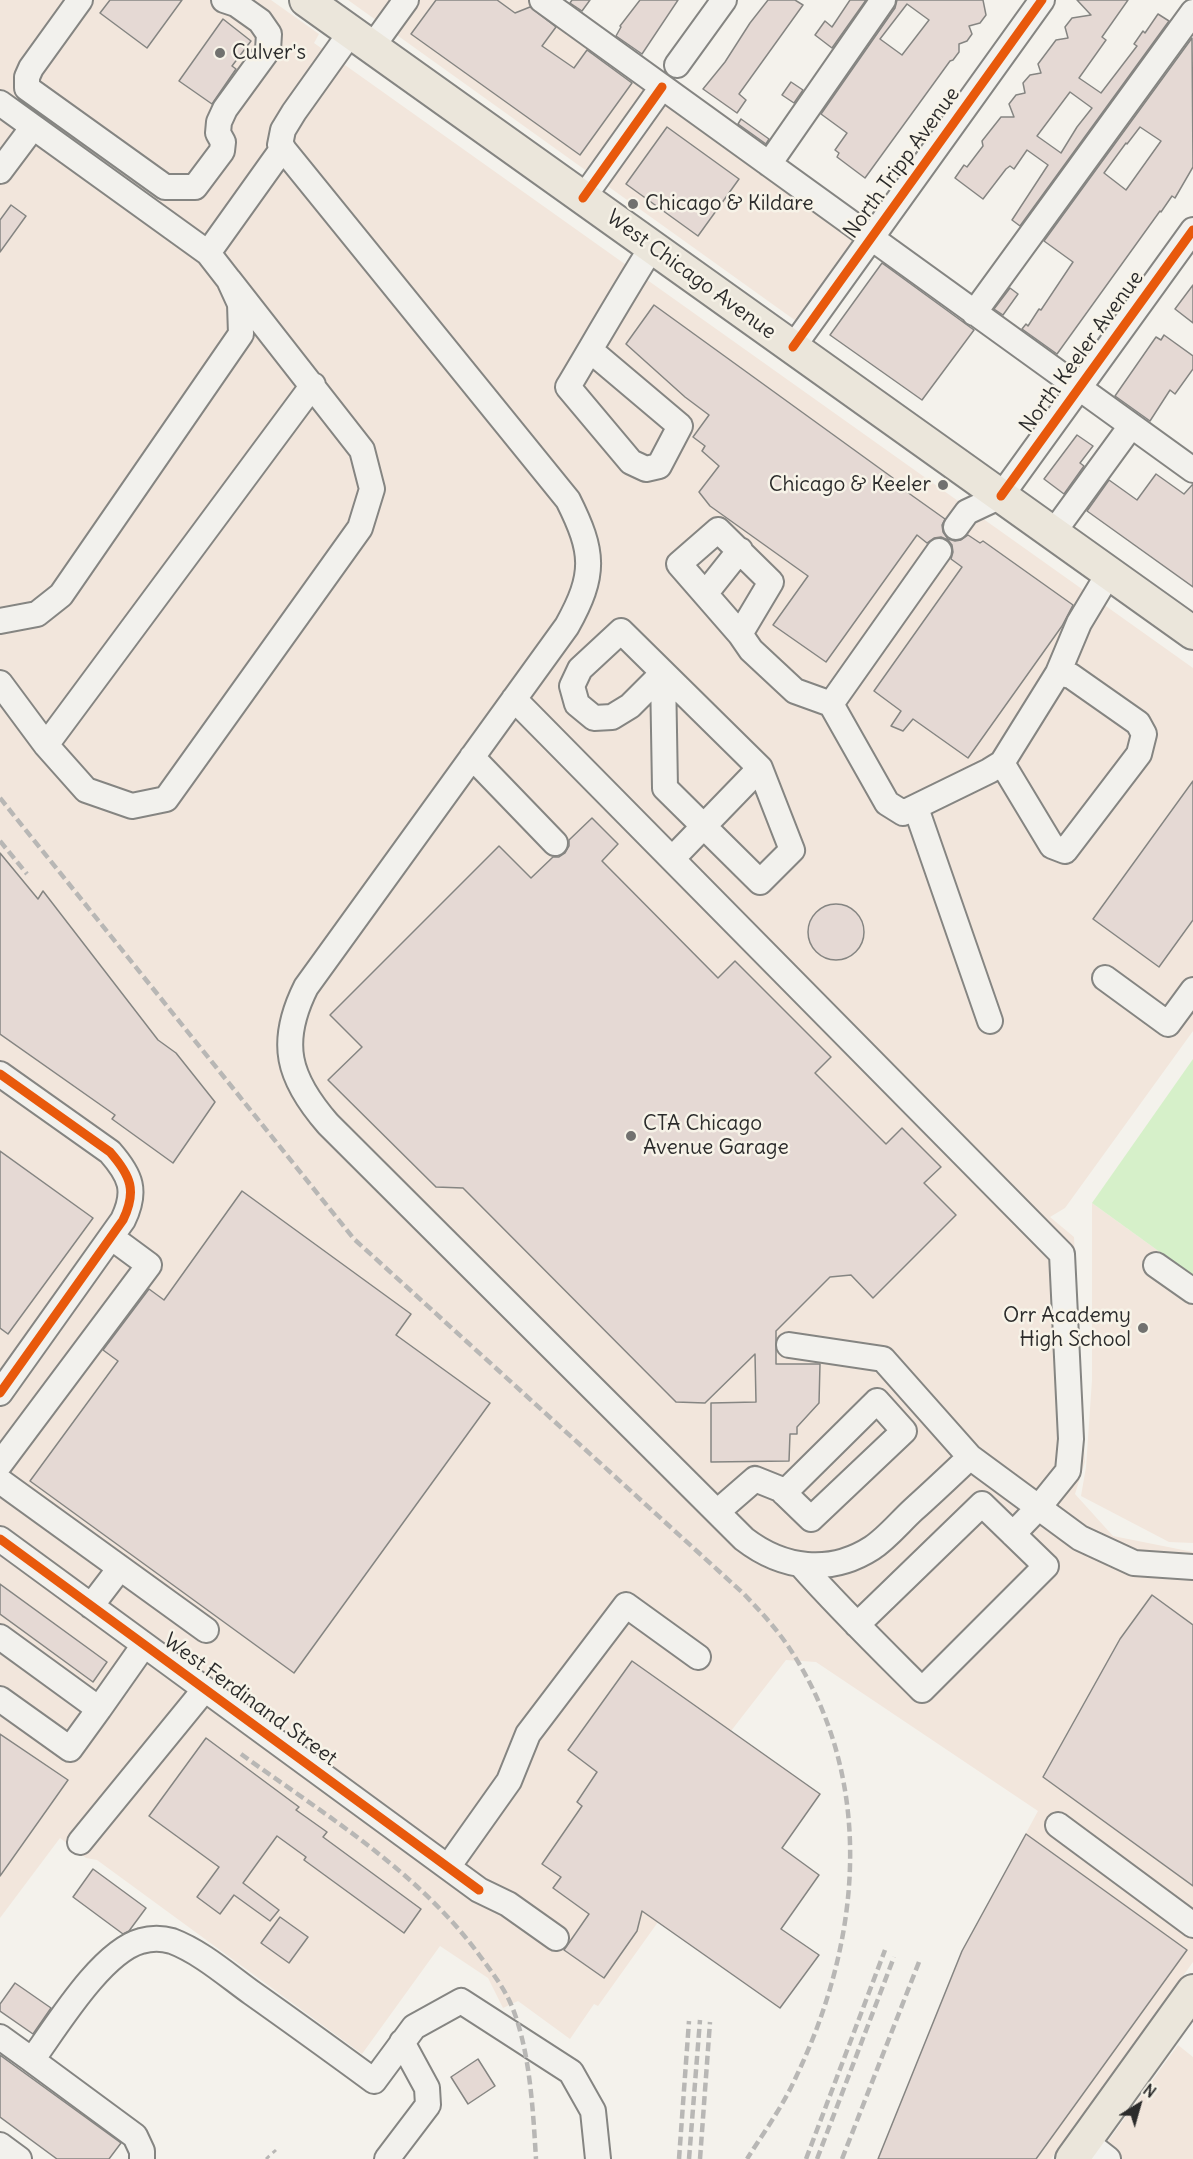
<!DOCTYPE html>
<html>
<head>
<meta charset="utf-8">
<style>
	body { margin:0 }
	#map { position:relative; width:1193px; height:2159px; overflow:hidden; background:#f4f2ec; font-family:Delius,sans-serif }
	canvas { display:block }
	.north { position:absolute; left:1109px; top:2075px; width:60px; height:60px; -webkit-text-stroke:4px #f7f3e8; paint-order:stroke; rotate:37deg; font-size:16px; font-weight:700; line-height:24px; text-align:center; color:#2b2b2b }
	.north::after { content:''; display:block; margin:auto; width:21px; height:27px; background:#2b2b2b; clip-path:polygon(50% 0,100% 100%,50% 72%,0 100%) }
</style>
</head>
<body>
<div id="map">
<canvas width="1193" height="2159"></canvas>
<div class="north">N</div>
</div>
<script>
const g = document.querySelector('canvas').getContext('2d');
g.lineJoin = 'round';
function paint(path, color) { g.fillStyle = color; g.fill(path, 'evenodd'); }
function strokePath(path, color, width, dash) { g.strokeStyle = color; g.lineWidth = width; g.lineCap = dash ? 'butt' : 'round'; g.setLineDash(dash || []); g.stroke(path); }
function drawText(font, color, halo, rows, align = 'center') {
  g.font = font + ' Delius,sans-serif'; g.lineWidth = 5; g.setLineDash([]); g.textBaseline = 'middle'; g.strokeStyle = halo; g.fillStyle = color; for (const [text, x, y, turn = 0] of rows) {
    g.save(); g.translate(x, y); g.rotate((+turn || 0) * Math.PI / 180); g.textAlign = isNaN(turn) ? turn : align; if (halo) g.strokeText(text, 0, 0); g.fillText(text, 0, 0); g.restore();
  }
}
const built = new Path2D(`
	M0,0H72L75,24L92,0H271L319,34L314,43L1193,668V1031L1065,1208L1050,1217L1074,1237L1085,1462L1075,1494L1113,1536L1193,1552V1962L1051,2159H878L962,1951L1038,1811L816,1662L786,1660L731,1731L820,1794L782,1848L819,1875L781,1928L819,1955L780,2008L658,1922L598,2006L594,2004L570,2039L518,2001L503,2008L488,1978L440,1946L362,2054L97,1860L86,1858L60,1838L0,1918Z
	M348,0H528L856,236L796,321Z
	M1092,1203L1193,1276V1543L1169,1542L1081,1496L1086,1467L1092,1380Z
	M1178,2045L1193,2057V2159H1095Z`);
const green = new Path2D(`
	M1193,1059V1276L1092,1203Z`);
const building = new Path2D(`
	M110,0H182L147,48L100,13Z
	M436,0H497L515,13L530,7L556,27L542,46L574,68L587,50L632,83L580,155L411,34Z
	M572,0H590L582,11L570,3Z
	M640,0H678L642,54L616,36L621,27L620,26Z
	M768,0H795L803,5L739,94L746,100L737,113L703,89L725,62L750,23Z
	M850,0H866L832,48L815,35L825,21L832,27Z
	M897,0H983L986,15L980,23L969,26L972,34L967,41L959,44V52L953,60L950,61L865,178L837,157L839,153L835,150L847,133L821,114L895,8ZM907,4L929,20L902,55L880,39Z
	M1077,0H1128L1102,37L1106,40L1079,78L1101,93L1137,46L1134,44L1143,31L1145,33L1158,14L1169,21L1020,226L1012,220L1048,165L1027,150L1014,169L1010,166L1006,169L983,199L955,178L964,165L967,167L983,146L982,141L1001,117H1014L1009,104L1016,95L1025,93L1023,83L1030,75L1041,73L1038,64L1056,40L1068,38L1065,27L1072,18L1091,15ZM1070,92L1092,108L1077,127L1061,153L1037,136Z
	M223,19L251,41L232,66L236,69L212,104L179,81Z
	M1192,38L1193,167L1175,198L1172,196L1161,212L1160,211L1057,354L1022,329L1026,324L1028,326L1039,309L1041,310L1073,262L1044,241ZM1140,127L1161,141L1126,190L1104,173L1126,143L1127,144Z
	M791,82L803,90L794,103L782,95Z
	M741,119L769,139L766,144L738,124Z
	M667,127L739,179L698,236L626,184Z
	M11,205L26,216L0,252V220Z
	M882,263L974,330L922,400L830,335Z
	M1193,285V323L1175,309Z
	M1010,288L1018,294L1003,315L994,309Z
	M654,305L893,478V482L945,519L942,525L943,532L948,539L955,541L961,540L968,535L980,543L983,541L1073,605L1062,626L968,758L913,719L903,731L891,726L901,711L874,691L962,567L951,559L953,552L952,545L948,540L941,537L934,538L927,543L917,535L826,662L773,625L808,576L710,506L699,492L719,466L702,451L705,446L693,437L709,415L685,397L626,344Z
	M1164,335L1193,356V369L1175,394L1170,390L1150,421L1115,396L1156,337L1161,340Z
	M1077,435L1093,446L1080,463L1084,466L1064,494L1044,479Z
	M1156,474L1184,494L1193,484V587L1087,511L1109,480L1137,500Z
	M1193,781V920L1159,967L1093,919Z
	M592,818L618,844L602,861L718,978L735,961L831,1057L815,1073L886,1144L902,1128L941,1167L924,1183L956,1215L873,1298L851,1275L830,1277L776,1331V1364H820L819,1403L797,1427V1434H790L789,1461L711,1462V1403L756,1402L755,1354L705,1403L676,1402L463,1188L436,1187L328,1080L362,1047L330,1015L499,846L531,878L553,857H559L565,853L569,846V840Z
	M0,853L38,899L43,891L158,1040L176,1053L215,1102L173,1163L112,1119L115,1115L0,1034Z
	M808 932a28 28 0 1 1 56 0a28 28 0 1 1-56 0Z
	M0,1151L93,1218L8,1334L0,1328Z
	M242,1191L411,1314L396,1335L490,1403L294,1673L30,1481L118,1361L103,1350L149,1289L164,1300Z
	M0,1584L107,1662L93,1682L0,1614Z
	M1152,1595L1193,1625V1886L1043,1777L1120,1639Z
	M632,1661L820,1794L782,1848L819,1875L781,1929L819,1955L780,2008L642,1911L637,1931L604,1978L564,1950L589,1914L553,1888L561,1877L542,1864L582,1806L577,1802L597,1772L568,1750Z
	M0,1734L68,1780L0,1876Z
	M206,1738L299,1807L296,1810L327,1832L323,1837L421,1909L404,1933L304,1860L306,1857L277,1836L243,1883L279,1910L270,1921L234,1895L220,1914L197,1897L219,1867L149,1816Z
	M1026,1834L1187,1950L1036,2159H878L962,1951Z
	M93,1869L146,1908L129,1931L123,1934L73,1897Z
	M280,1917L308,1937L289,1963L261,1943Z
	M15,1983L51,2008L33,2034L0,2011V2004Z
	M0,2055L121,2143L109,2159H57L0,2117Z
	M478,2059L495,2086L468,2104L451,2077Z`);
const path = new Path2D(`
	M266,2159L276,2150`);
const minor = new Path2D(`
	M80,0L31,68L27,77V88L165,187H195L222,151L223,142L218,133L219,122L225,109L268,50L269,34L260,21L236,4L224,0
	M542,0L1193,470
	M351,32L294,112L283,130L280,145L568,500C594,552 596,574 567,626L306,987C278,1043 288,1078 328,1124L744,1539C783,1569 830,1575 872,1548C887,1538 900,1522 913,1510C932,1493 951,1475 970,1457
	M372,47L406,0
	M677,65L724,0
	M0,103L208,253L283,148
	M769,164L883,0
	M0,171L33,127
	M583,198L662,87
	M974,313L1193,12
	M793,347L1042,0
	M590,350L680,426L659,466L646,469L631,462L568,387C596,340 623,293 652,247
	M956,527L967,512L1001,496L1193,230
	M1053,533L1131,426
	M705,594L740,550
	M0,621L37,614L61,595L241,334L240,304L229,280L208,253
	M740,634L771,582L718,530L679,564L740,634L751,650L795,691L831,704L887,803L903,813L989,771L1002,763L1058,673L1079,623L1109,573
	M663,673L630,706L612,717L594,718L577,704L572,686L580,669L621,631L760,768L672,859
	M663,673L665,788L760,882L792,850L760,768
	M0,683L46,745L86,790L132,806L166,799L360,528L372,489L362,450L229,280
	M514,699L1062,1254L1071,1439L1068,1471L1039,1507L1013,1534
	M831,704L939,551
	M46,745L313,385
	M472,757L555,843
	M1002,763L1052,846L1065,851L1139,754L1144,734L1138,723L1071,676L1058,673
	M916,808L990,1021
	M1105,978L1168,1024L1193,990
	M0,1074L110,1152C131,1176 137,1191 123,1220L0,1393
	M1156,1265L1193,1291
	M789,1345L883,1359L970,1457L1080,1538L1134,1563L1193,1567
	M0,1464L149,1265L111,1237
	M0,1481L206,1630
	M717,1512L755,1479L780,1489L811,1519L904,1431L877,1401L784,1493
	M0,1539L479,1890L508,1904L556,1938
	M801,1565C839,1608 881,1649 922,1690L1046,1566L982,1504L857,1625
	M91,1606L120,1568
	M0,1637L99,1709L144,1645
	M0,1699L70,1749L99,1709
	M1058,1825L1193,1925
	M80,1842L205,1689
	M448,1867L509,1781L528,1734L626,1605L698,1657
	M0,2037L32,2060
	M1085,2141L1108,2159
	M0,2145L19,2159
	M142,2159V2151L135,2136L32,2060C56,2027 101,1952 141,1941C151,1938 162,1938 172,1941C201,1952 227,1975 252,1993C293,2022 333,2051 374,2081L414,2027L461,2001L571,2072L593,2111L598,2159
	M387,2159L428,2105L427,2088L402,2042`);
const major = new Path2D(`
	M306,0L1193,633
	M1072,2159L1193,1991`);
const rail = new Path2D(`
	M0,798L354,1239L744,1594C760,1611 775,1627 788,1646C877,1779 862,1939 796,2077C783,2106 764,2132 747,2159
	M0,841L27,874
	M241,1754C325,1815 418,1871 480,1956C491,1971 502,1985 510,2002C530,2047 533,2110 536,2159
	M679,2159L689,2021
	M689,2159L700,2020
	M700,2159L710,2022
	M806,2159L885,1950
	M817,2159L894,1957
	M842,2159L919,1962`);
const cycleway = new Path2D(`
	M583,198L662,87
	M793,347L1042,0
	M1001,496L1193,230
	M0,1074L110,1152C131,1176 137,1191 123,1220L0,1393
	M0,1539L479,1890`);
const markers = [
	[220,53,6,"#71716f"],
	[633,204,6,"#71716f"],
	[943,485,6,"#71716f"],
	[631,1136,6,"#71716f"],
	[1143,1328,6,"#71716f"]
];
const poiNames = [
	["Culver's",232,53],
	["Chicago & Kildare",645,204],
	["Chicago & Keeler",931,485,"right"],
	["CTA Chicago",643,1124],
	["Avenue Garage",643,1148],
	["Orr Academy",1131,1316,"right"],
	["High School",1131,1340,"right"]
];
const streetNames = [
	["North Tripp Avenue",902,163,-54],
	["West Chicago Avenue",691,275,36],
	["North Keeler Avenue",1082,352,-54],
	["West Ferdinand Street",250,1700,36]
];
paint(built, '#f2e6dc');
paint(green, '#d6f0c9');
paint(building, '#e5d9d4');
strokePath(building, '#858582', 1.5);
strokePath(minor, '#858582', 28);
strokePath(major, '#858582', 36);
strokePath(path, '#b8b7b5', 3, [4.5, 4.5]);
strokePath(minor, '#f2f1ed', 24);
strokePath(major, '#ebe6db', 32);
strokePath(rail, '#b8b7b5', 4.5, [9, 4.5]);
strokePath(cycleway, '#e8590c', 9);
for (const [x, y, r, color] of markers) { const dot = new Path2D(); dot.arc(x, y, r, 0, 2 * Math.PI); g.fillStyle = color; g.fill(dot); strokePath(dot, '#f7f3e8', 2); }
drawText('21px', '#2b2b2b', '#f7f3e8', poiNames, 'left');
drawText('21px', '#2b2b2b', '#f7f3e8', streetNames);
</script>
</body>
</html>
